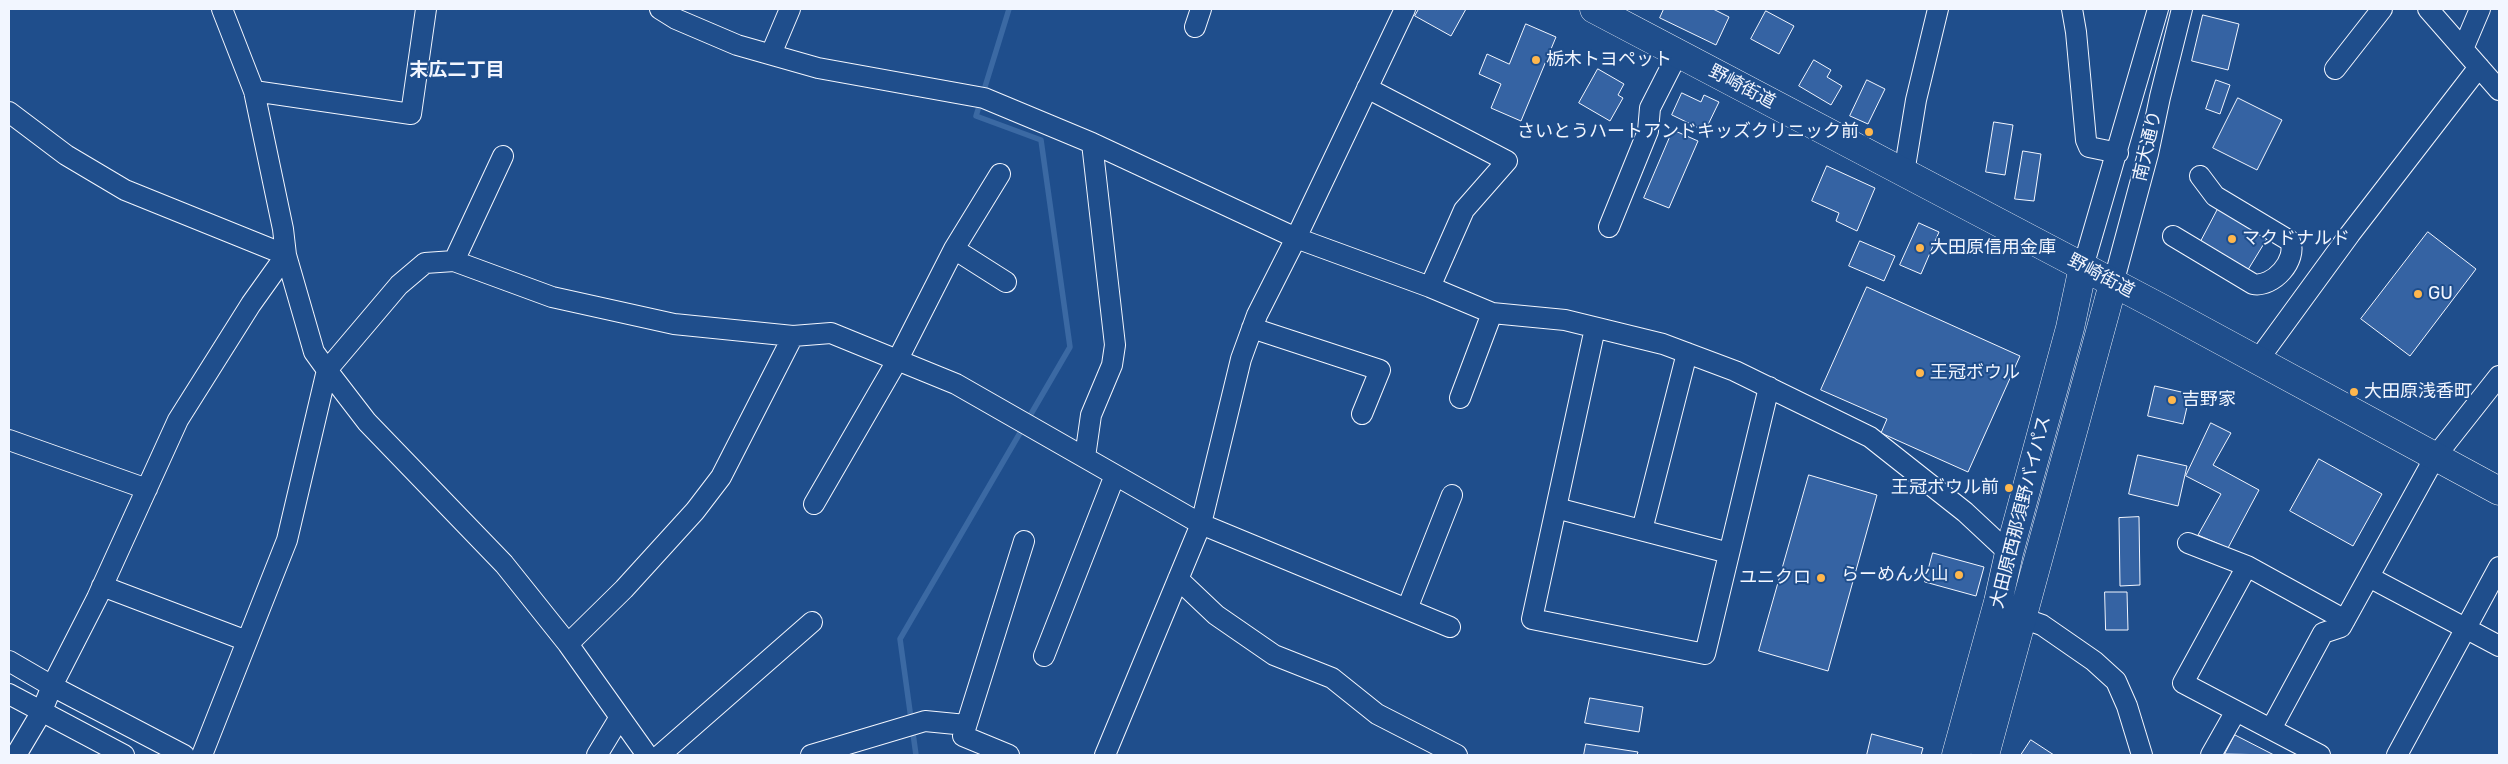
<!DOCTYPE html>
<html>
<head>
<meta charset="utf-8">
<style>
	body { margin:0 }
	#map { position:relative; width:2508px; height:764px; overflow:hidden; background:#1f4e8c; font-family:Rubik,sans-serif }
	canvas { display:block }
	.frame { position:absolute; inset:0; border:10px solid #f2f6ff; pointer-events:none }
</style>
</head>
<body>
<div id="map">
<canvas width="2508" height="764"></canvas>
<div class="frame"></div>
</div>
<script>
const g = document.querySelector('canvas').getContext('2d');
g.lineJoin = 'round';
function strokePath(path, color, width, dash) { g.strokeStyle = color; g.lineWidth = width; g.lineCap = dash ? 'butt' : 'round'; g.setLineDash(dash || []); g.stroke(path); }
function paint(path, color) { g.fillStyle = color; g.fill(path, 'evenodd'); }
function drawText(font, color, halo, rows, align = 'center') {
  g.font = font + ' Rubik,"Noto Sans JP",sans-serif'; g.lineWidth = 4; g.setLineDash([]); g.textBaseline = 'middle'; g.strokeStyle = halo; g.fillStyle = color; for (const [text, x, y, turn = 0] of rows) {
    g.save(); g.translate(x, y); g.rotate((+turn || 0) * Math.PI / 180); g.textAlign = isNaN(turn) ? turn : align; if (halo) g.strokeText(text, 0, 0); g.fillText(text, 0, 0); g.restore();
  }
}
const stream = new Path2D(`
	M916,755L900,639L1070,347L1041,140L976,116L1009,9`);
const building = new Path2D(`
	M1419,9H1466L1451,36L1415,16Z
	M1664,9H1713L1729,17L1716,45L1660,18Z
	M1766,11L1794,26L1779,54L1751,39Z
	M2203,15L2239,24L2228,70L2192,61Z
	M1526,24L1556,37L1521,121L1491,108L1501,84L1479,74L1487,54L1509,64Z
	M1814,60L1831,70L1827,77L1842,86L1831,105L1799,86Z
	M1598,69L1624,84L1618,95L1623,98L1610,121L1579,103Z
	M1867,80L1885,89L1868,124L1850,116Z
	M2216,80L2230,85L2220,114L2206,109Z
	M1682,93L1701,102L1704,95L1719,102L1705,131L1672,115Z
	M2238,98L2282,120L2257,170L2213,148Z
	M1994,122L2013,125L2005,175L1986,172Z
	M1673,130L1698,141L1669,208L1644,198Z
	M2023,151L2041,154L2034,201L2015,199Z
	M1827,166L1875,188L1857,231L1836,221L1839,213L1812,201Z
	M2219,207L2268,237L2246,273L2199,245Z
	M1919,223L1939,232L1921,274L1900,265Z
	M2428,232L2476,269L2410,356L2361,319Z
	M1860,241L1895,256L1884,281L1849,266Z
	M1867,287L2020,356L1968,472L1881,433L1887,419L1821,390Z
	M2155,386L2190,394L2183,424L2148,416Z
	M2211,423L2231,433L2213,465L2259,490L2228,548L2198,535L2221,494L2186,476Z
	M2138,455L2187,466L2178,506L2129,494Z
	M2319,459L2382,494L2353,546L2290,511Z
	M1809,475L1877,495L1828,671L1759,651Z
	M2139,517L2140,585L2120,586L2119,518Z
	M1933,553L1984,567L1976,596L1925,582Z
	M2105,592H2127L2128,630H2106Z
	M1590,698L1643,707L1639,732L1585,723Z
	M1872,734L1923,748L1921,755H1867Z
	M2235,735L2274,755L2225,754Z
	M2031,740L2054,755H2021Z
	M1586,744L1638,752L1637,755H1584Z`);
const minor = new Path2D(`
	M660,9L676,19L737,45L818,68L984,98L1092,143L1296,238L1430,287L1492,313L1565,320L1663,344L1735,371L1870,437L1965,512L2009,553
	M2072,9L2076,32L2086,140L2089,147L2118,153
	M2428,9L2499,90
	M1195,27L1201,9
	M2463,49L2480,9
	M771,54L790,9
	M2335,69L2382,9
	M1367,88L1507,161L1464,210L1430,287
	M254,91L411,114L426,9
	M9,112L66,155L125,190L286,255L251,304L178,420L97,598L52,686L41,713L16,755
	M1904,173L1916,100L1938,9
	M1609,227L1648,131L1650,108L1678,53
	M2173,236L2253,284C2273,288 2298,260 2290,241L2215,196L2200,176
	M954,249L1006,282
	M454,261L503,156
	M2083,267L2158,9
	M2113,284L2148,154L2160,97L2182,9
	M1252,328L1380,370L1362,414
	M1595,328L1532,619L1705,654L1769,387
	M2258,360L2350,234L2479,67
	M1460,398L1492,313
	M9,440L147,489
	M1085,457L1091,415L1112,365L1115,345L1092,143
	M814,504L898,359L954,249L1000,174
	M1556,508L1729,553
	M1642,530L1687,353
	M2188,543L2247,566L2345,620
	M2247,566L2183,683L2320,755
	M2369,577L2499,646
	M1178,579L1216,615L1274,655L1332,678L1377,714L1457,755
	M102,586L247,641
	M1407,609L1452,495
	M2022,618L2042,625L2094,661L2116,681L2127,706L2142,755
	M568,644L624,589L695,511L721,477L793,336
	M1044,656L1115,475
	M9,661L52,686L184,755
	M9,694L124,755
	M2271,729L2323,633L2341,627L2435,457L2499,376
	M202,755L287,540L327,370L314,352L286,255L283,229L254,91L222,9
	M597,755L620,717
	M647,755L568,644L504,564L367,422L327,370L399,285L425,263L454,261L552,297L674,324L793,336L831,333L956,384L1201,524L1450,627
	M660,755L812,622
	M811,755L925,721L966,725
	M1009,755L963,736L1024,541
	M1105,755L1201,524L1241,359L1257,315L1296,238L1405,9
	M2211,755L2236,711
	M2397,755L2499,567`);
const highway = new Path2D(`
	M1594,9L2163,309L2499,491
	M1956,755L1998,602L2009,553L2070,328L2083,267
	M1985,755L2113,284`);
const markers = [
	[1536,60,5,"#ffb74d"],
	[1869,132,5,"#ffb74d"],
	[2232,239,5,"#ffb74d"],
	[1920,248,5,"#ffb74d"],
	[2418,294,5,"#ffb74d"],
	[1920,373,5,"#ffb74d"],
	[2354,392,5,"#ffb74d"],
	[2172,400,5,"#ffb74d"],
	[2009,488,5,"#ffb74d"],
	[1959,575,5,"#ffb74d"],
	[1821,578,5,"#ffb74d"]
];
const poiNames = [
	["栃木トヨペット",1546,60],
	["さいとうハートアンドキッズクリニック前",1859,132,"right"],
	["マクドナルド",2242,239],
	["大田原信用金庫",1930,248],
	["GU",2428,294],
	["王冠ボウル",1930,373],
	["大田原浅香町",2364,392],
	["吉野家",2182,400],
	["王冠ボウル前",1999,488,"right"],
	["らーめん火山",1949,575,"right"],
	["ユニクロ",1811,578,"right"]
];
const streetNames = [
	["野崎街道",1742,87,28],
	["南大通り",2148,146,-77],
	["野崎街道",2101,276,28],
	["大田原西那須野バイパス",2021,512,-76]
];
const neighbourhoodNames = [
	["末広二丁目",457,71]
];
strokePath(stream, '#3b69a3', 5.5);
paint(building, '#3563a3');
strokePath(building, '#f2f6ff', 1);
strokePath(minor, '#f2f6ff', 22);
strokePath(highway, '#f2f6ff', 29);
strokePath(minor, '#1f4e8c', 20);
strokePath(highway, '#1f4e8c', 28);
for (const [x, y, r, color] of markers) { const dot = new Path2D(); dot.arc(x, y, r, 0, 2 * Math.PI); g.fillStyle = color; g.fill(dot); strokePath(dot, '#1f4e8c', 2); }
drawText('18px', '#f2f6ff', '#1f4e8c', poiNames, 'left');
drawText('18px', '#f2f6ff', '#1f4e8c', streetNames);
drawText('bold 19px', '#f2f6ff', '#1f4e8c', neighbourhoodNames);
</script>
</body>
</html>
